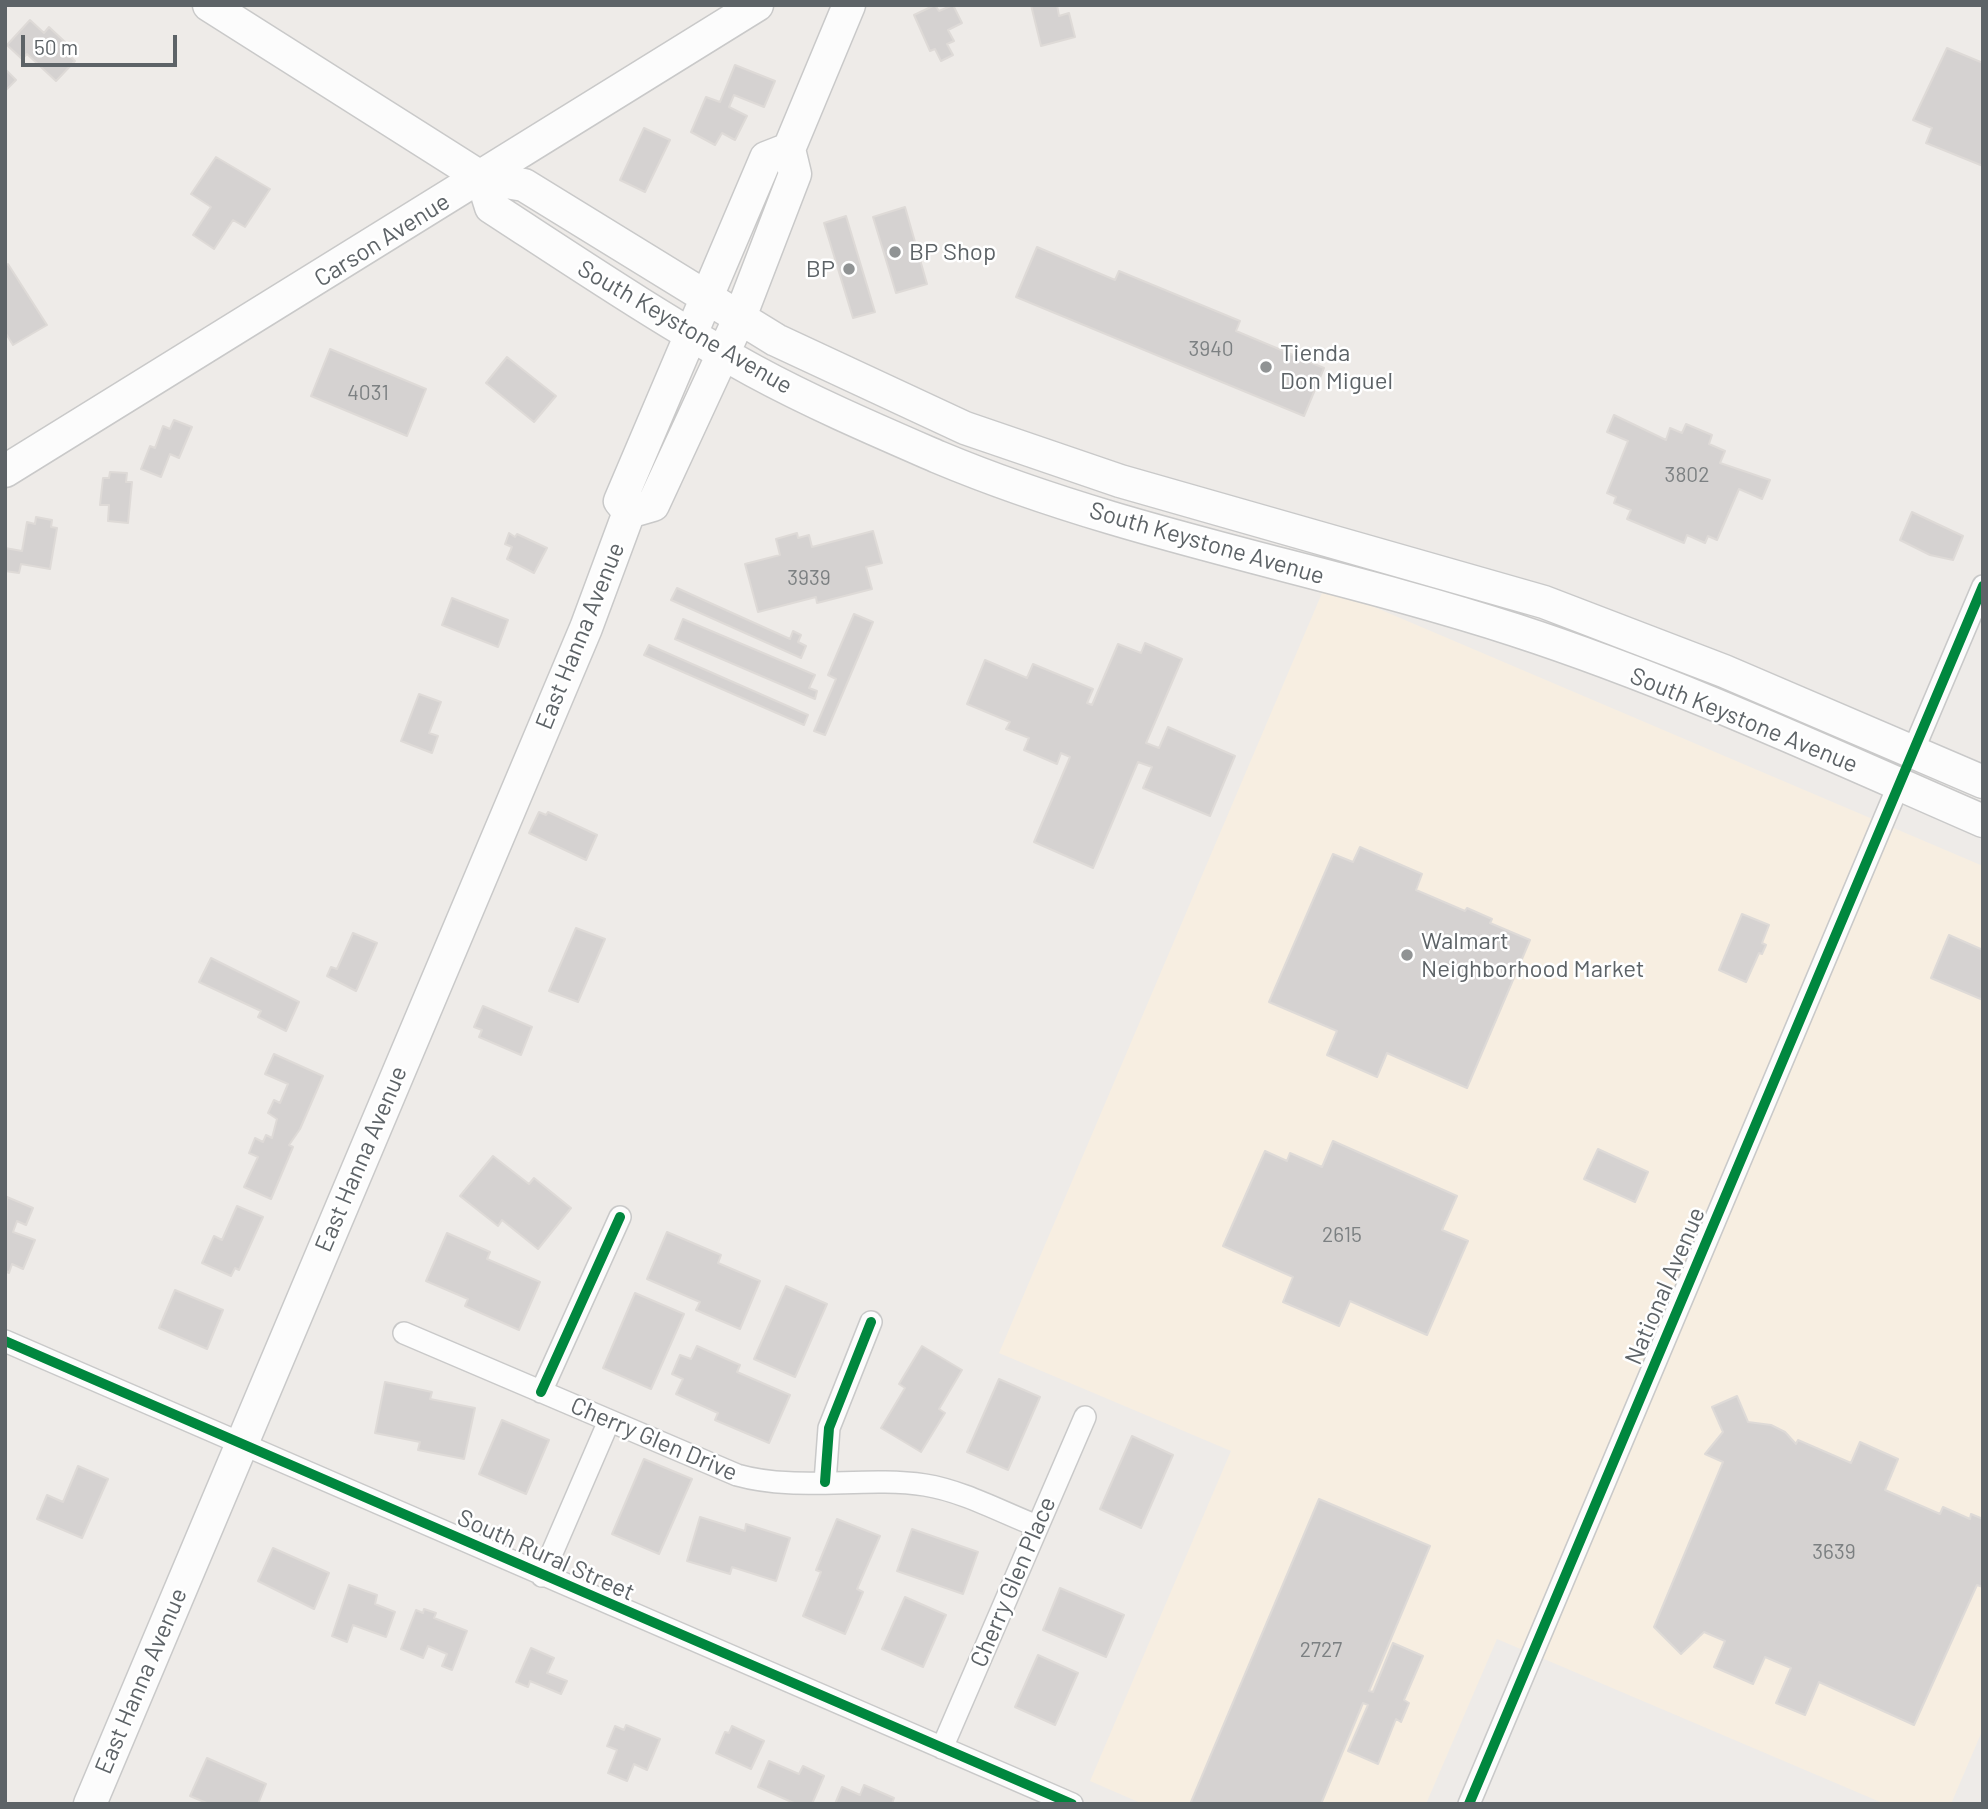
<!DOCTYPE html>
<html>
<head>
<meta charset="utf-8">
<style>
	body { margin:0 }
	#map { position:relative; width:1988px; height:1809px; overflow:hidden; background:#eeebe8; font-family:Barlow,sans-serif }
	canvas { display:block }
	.frame { position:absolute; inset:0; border:7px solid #5d6367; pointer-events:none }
	.scale { position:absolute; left:21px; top:35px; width:156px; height:32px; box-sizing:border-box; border:4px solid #5d6367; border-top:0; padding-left:9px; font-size:21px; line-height:24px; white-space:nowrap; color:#5d6367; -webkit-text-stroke:5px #fff; paint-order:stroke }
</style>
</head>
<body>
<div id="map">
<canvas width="1988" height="1809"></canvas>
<div class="frame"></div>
<div class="scale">50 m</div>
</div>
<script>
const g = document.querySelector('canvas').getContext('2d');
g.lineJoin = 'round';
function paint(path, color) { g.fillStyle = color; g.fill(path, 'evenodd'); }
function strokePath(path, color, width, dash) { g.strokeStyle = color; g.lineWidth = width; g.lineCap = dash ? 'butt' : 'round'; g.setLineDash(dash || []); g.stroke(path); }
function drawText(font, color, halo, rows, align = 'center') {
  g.font = font + ' Barlow,sans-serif'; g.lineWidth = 5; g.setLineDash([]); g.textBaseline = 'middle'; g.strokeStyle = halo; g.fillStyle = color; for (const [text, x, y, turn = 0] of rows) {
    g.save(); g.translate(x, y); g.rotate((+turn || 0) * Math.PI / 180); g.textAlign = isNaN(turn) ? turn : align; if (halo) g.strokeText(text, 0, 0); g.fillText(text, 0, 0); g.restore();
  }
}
const commercial = new Path2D(`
	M1325,586L1983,866V1729L1951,1804H1885L1497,1639L1426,1804H1143L1090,1781L1231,1451L999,1353Z`);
const building = new Path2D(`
	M935,5L939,11L953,5L962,23L948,30L954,41L947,44L953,55L941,61L935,49L930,51L914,15Z
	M1031,5H1057L1059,16L1069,13L1075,37L1041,46Z
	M30,20L44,33L49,27L65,42L60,47L75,61L56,81L27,54L22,59L7,45Z
	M1947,48L1983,63V166L1926,143L1932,128L1913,120Z
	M735,65L775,81L764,107L734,95L729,107L747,116L735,140L722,133L715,145L691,132L706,97L720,102Z
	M5,69L16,80L5,91Z
	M644,128L670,140L645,192L620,180Z
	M216,157L270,189L245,227L233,220L214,249L193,235L211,207L191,194Z
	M905,207L927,284L896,293L873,217Z
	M846,216L875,312L853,318L824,223Z
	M1037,247L1115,280L1119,271L1240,321L1236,331L1324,368L1304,416L1016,297Z
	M8,264L47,325L13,345L5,332V266Z
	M330,349L426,389L407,436L311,396Z
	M507,357L556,396L534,422L486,383Z
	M1614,415L1666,440L1670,428L1682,433L1686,424L1712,435L1709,444L1725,451L1720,463L1770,480L1762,499L1739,489L1717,540L1708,536L1705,543L1687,535L1684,543L1627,519L1631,510L1614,503L1616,497L1607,493L1628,441L1607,432Z
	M174,420L192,427L179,458L170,454L161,477L141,469L150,446L155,448L163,426L170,429Z
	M110,472L127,473L126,482H132L128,523L108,521L109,505H100L103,478H109Z
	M1912,512L1963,536L1953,560L1930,555L1900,540Z
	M36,517L52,520L51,527L57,528L50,569L21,564L19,573L5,571V548L22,551L27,522L35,524Z
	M873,531L882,563L866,567L872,589L817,603L816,597L758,612L745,564L780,555L776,539L797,533L798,538L809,535L812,547Z
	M509,533L515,537L517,534L547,548L534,573L507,559L512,547L505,544Z
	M677,588L790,639L793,631L801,635L798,642L806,646L801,658L671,600Z
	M452,598L508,620L498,647L442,625Z
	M854,614L873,622L825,735L814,731L836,679L828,675Z
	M683,619L815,675L809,688L817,691L815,699L675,639Z
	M1145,643L1182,659L1146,743L1159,748L1168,727L1235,756L1210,816L1143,788L1152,767L1138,762L1093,868L1034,842L1070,757L1061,753L1057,764L1024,750L1029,738L1006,729L1010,722L967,704L985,660L1027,678L1033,664L1093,689L1087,703L1092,705L1118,644L1141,653Z
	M649,645L808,715L804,725L644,655Z
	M419,694L441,702L429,733L438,736L432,753L401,741Z
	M539,812L546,815L548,812L597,835L586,860L529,833Z
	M1360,847L1422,874L1416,890L1465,911L1467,908L1492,919L1490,923L1530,940L1467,1088L1387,1053L1377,1077L1327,1055L1337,1031L1269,1002L1333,854L1353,862Z
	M1742,914L1769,925L1762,943L1766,945L1762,954L1759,953L1746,982L1719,970Z
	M576,928L605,939L578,1002L549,991Z
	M353,933L377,943L356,991L327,976L331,967L337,969Z
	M1949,935L1983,950V1000L1931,978Z
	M211,958L299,1002L286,1031L258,1017L261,1011L199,982Z
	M483,1006L532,1027L521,1055L479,1037L482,1030L474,1027Z
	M274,1054L323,1076L300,1129L289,1145L293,1147L271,1199L244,1187L258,1157L249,1153L255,1138L263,1142L266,1135L272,1138L277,1119L268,1113L274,1100L280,1103L288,1084L265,1074Z
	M1333,1141L1457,1196L1442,1230L1468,1241L1427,1335L1350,1301L1339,1326L1283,1302L1293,1277L1223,1246L1265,1151L1287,1161L1290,1153L1322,1167Z
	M1598,1149L1648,1172L1635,1202L1584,1179Z
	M493,1156L529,1184L534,1178L571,1208L538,1249L502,1220L498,1226L460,1196Z
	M7,1197L33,1208L26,1225L17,1221L13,1232L35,1240L23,1269L12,1264L9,1273L5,1271Z
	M237,1206L263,1217L239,1270L235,1268L231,1276L202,1263L214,1236L222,1240Z
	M667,1232L721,1255L718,1263L760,1281L740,1329L696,1310L700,1302L647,1279Z
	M447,1233L490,1252L487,1259L540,1282L519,1330L465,1306L468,1299L426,1281Z
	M786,1286L827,1304L795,1377L754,1359Z
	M175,1290L223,1310L207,1349L159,1328Z
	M635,1293L684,1314L651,1389L603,1368Z
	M697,1346L740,1365L737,1372L790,1395L769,1443L715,1420L718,1413L676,1394L683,1379L672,1374L680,1355L691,1359Z
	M922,1346L962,1370L939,1409L945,1413L921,1452L881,1428L905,1388L899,1384Z
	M999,1379L1040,1397L1008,1470L967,1452Z
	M385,1382L432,1392L430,1399L475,1408L464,1459L418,1450L420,1442L375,1433Z
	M1737,1396L1748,1422L1771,1425L1785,1432L1796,1444L1798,1440L1851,1463L1860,1442L1898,1459L1885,1490L1940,1514L1943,1507L1970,1519L1971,1514L1983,1519V1587L1977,1585L1914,1725L1819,1682L1805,1715L1776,1703L1791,1668L1765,1657L1753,1684L1714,1667L1725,1641L1704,1632L1681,1654L1654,1627L1723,1462L1705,1454L1723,1432L1712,1407Z
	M502,1420L549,1440L526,1494L479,1474Z
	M1132,1436L1173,1455L1141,1528L1100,1509Z
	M644,1459L692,1479L659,1554L612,1534Z
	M78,1466L108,1479L82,1538L37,1519L47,1495L63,1502Z
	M1319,1499L1430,1546L1369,1691L1373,1692L1393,1643L1423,1656L1404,1700L1409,1703L1401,1722L1396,1719L1378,1764L1348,1751L1368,1705L1363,1703L1321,1804H1194L1191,1802Z
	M700,1517L745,1531L746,1524L790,1538L776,1581L732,1567L730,1574L687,1561Z
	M837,1519L880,1536L857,1589L863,1592L845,1634L803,1616L821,1572L816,1570Z
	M912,1529L978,1552L963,1594L897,1571Z
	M273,1548L329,1573L314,1609L258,1581Z
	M349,1585L377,1595L375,1604L395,1612L386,1637L353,1625L347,1642L332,1636Z
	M1060,1588L1124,1615L1106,1657L1043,1630Z
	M905,1597L946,1615L923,1667L882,1649Z
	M424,1609L436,1613L434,1618L467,1631L452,1670L442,1666L447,1654L428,1646L423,1658L401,1649L416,1610L423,1613Z
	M531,1648L554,1658L547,1673L567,1681L561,1694L530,1681L528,1687L516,1682Z
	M1038,1655L1078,1673L1055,1725L1015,1707Z
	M626,1725L660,1739L647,1770L634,1764L627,1781L608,1773L617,1750L607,1746L615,1726L624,1730Z
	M732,1726L764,1741L751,1769L716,1753L725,1732L729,1733Z
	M207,1758L266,1784L258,1804H209L190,1796Z
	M769,1761L799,1774L803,1766L824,1776L812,1804H796L758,1787Z
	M864,1785L894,1798L892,1804H835L842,1787L860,1795Z`);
const minor = new Path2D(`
	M1913,751L1983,586
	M404,1333L737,1475C797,1492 864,1476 925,1485C963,1491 1001,1512 1037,1526
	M5,1341L1072,1804
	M541,1392L620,1217
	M825,1482L829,1428L871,1322
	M542,1576L609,1421
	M942,1748L1085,1417
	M1469,1804L1899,784`);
const secondary = new Path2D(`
	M209,5L482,178L524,185L776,340L965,428L1120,481L1544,602L1724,671L1983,782
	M482,178L491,207C577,263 663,321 754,371C813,403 876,430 938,457C1124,535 1324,568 1515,630C1675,682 1829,754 1983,821
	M5,471L757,5
	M629,512L653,505L740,317L795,174L789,149L849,5
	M629,512L620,501L766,158L789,149
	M90,1804L586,628L629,512`);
const cycleway = new Path2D(`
	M5,1341L1072,1804
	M541,1392L620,1217
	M825,1482L829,1428L871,1322
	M1469,1804L1983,586`);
const markers = [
	[895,252,7,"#909394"],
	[849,269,7,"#909394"],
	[1266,367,7,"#909394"],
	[1407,955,7,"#909394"]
];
const numberNames = [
	["3940",1211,349],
	["4031",368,393],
	["3802",1687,475],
	["3939",809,578],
	["2615",1342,1235],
	["3639",1834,1552],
	["2727",1321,1650]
];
const streetNames = [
	["Carson Avenue",382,240,-32],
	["South Keystone Avenue",685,327,30],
	["South Keystone Avenue",1207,543,16],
	["East Hanna Avenue",580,636,-68],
	["South Keystone Avenue",1744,720,22],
	["East Hanna Avenue",361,1159,-67],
	["National Avenue",1665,1286,-67],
	["Cherry Glen Drive",654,1439,23],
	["South Rural Street",546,1555,24],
	["Cherry Glen Place",1013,1582,-67],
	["East Hanna Avenue",141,1681,-67]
];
const poiNames = [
	["BP Shop",909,252],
	["BP",835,269,"right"],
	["Tienda",1280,353],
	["Don Miguel",1280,381],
	["Walmart",1421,941],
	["Neighborhood Market",1421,969]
];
paint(commercial, '#f7eee1');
paint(building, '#d5d2d1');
strokePath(building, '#dedad7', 2);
strokePath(minor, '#c9c9c9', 24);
strokePath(secondary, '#c9c9c9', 35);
strokePath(minor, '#fcfcfc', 21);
strokePath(secondary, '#fcfcfc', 32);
strokePath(cycleway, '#00873e', 10);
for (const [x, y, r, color] of markers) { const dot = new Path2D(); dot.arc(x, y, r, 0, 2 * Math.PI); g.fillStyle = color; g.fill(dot); strokePath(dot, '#fff', 2.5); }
drawText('21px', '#7c8082', null, numberNames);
drawText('24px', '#5d6367', '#fff', streetNames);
drawText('24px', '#5d6367', '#fff', poiNames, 'left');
</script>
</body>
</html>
